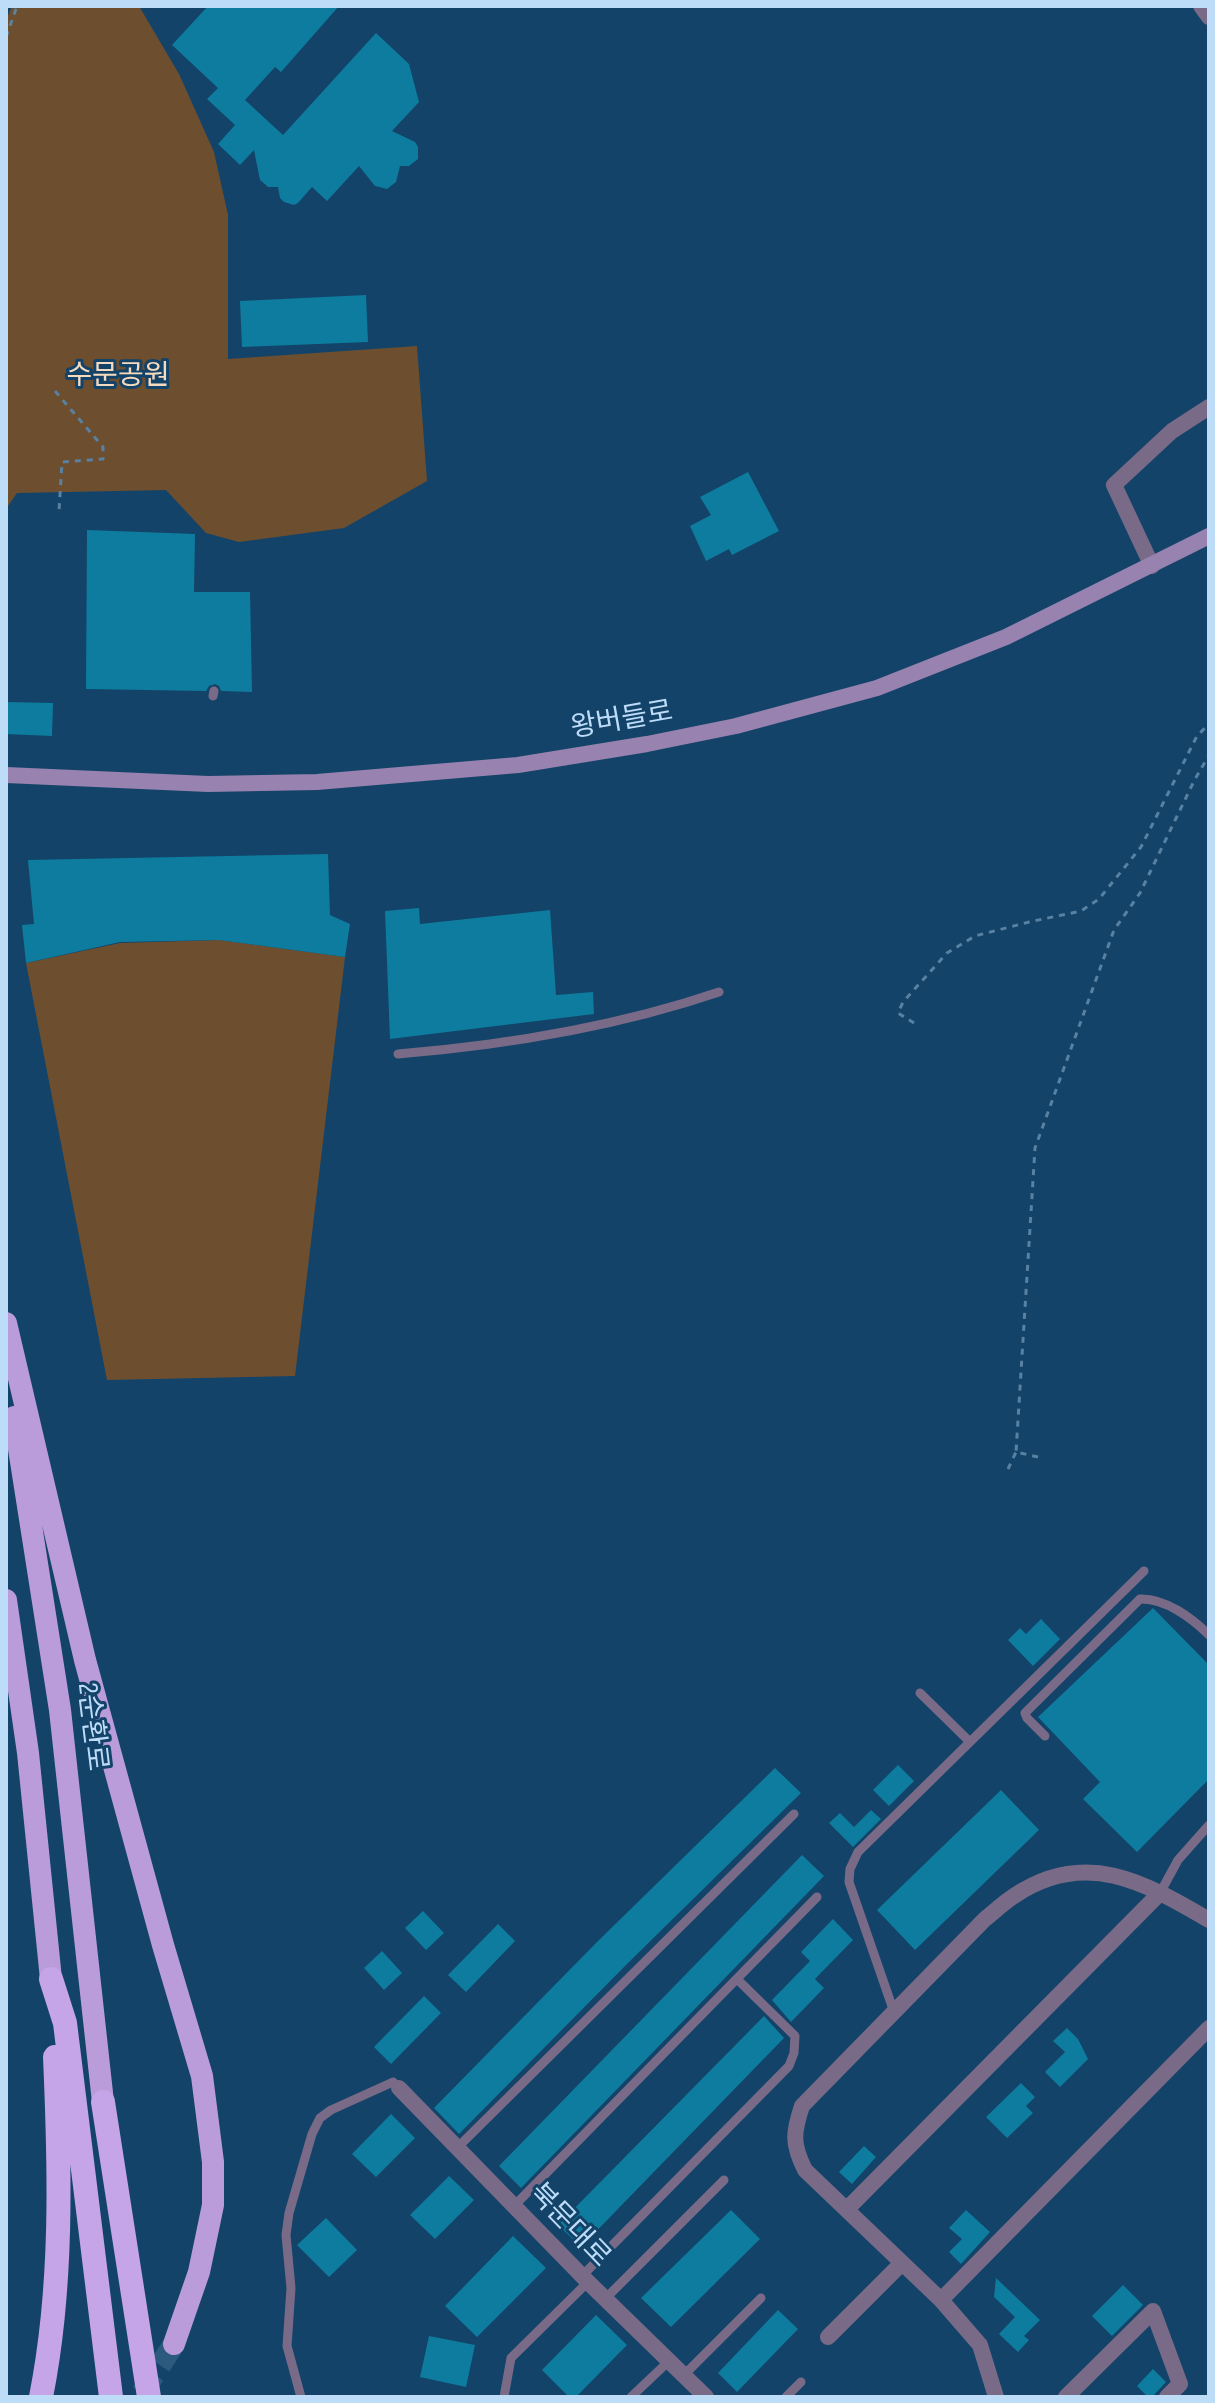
<!DOCTYPE html>
<html>
<head>
<meta charset="utf-8">
<style>
	body { margin:0 }
	#map { position:relative; width:1215px; height:2403px; overflow:hidden; background:#134368; font-family:"Sofia Sans Condensed",sans-serif }
	canvas { display:block }
	.frame { position:absolute; inset:0; border:8px solid #bddcf8; pointer-events:none }
</style>
</head>
<body>
<div id="map">
<canvas width="1215" height="2403"></canvas>
<div class="frame"></div>
</div>
<script>
const g = document.querySelector('canvas').getContext('2d');
g.lineJoin = 'round';
function paint(path, color) { g.fillStyle = color; g.fill(path, 'evenodd'); }
function strokePath(path, color, width, dash) { g.strokeStyle = color; g.lineWidth = width; g.lineCap = dash ? 'butt' : 'round'; g.setLineDash(dash || []); g.stroke(path); }
function drawText(font, color, halo, rows, align = 'center') {
  g.font = font + ' "Sofia Sans Condensed","Noto Sans KR",sans-serif'; g.lineWidth = 6; g.setLineDash([]); g.textBaseline = 'middle'; g.strokeStyle = halo; g.fillStyle = color; for (const [text, x, y, turn = 0] of rows) {
    g.save(); g.translate(x, y); g.rotate((+turn || 0) * Math.PI / 180); g.textAlign = isNaN(turn) ? turn : align; if (halo) g.strokeText(text, 0, 0); g.fillText(text, 0, 0); g.restore();
  }
}
const green = new Path2D(`
	M12,6H139L179,74L214,152L228,215V359L417,346L427,481L344,528L239,542L206,533L166,490L17,493L6,509V20Z
	M219,940L345,957L295,1376L107,1380L26,963L120,943Z`);
const building = new Path2D(`
	M208,6H339L281,72L275,67L245,100L283,135L376,33L409,64L419,102L392,131L415,142L418,147V159L409,166H400L396,182L387,189L375,186L359,166L327,201L312,187L298,203L294,205L284,202L280,198L278,187H268L260,180L254,150L240,165L218,144L235,125L207,99L218,88L172,45Z
	M366,295L368,342L242,347L240,301Z
	M748,472L779,531L732,555L729,549L706,561L690,526L711,515L700,497Z
	M87,530L195,534L194,592H250L252,692L221,691L219,686L215,684L209,686L206,691L86,689Z
	M6,702L53,703L52,736L6,734Z
	M328,854L330,915L350,924L345,957L219,940L120,942L26,963L22,925L34,924L28,860Z
	M419,908L420,924L550,910L556,995L593,992L594,1014L390,1039L385,911Z
	M1153,1608L1209,1665V1779L1137,1852L1083,1799L1100,1782L1038,1717Z
	M1041,1619L1060,1639L1033,1666L1008,1640L1020,1628L1026,1634Z
	M898,1765L914,1781L889,1806L873,1790Z
	M775,1768L801,1793L628,1963L459,2134L434,2108L597,1942Z
	M1001,1790L1039,1830L915,1950L877,1910Z
	M871,1810L881,1819L853,1847L829,1823L840,1813L854,1827Z
	M802,1855L824,1876L521,2188L499,2166Z
	M423,1911L444,1933L426,1950L405,1928Z
	M833,1919L853,1940L815,1979L824,1988L791,2022L772,2000L810,1961L801,1952Z
	M498,1924L515,1941L466,1992L448,1975Z
	M382,1951L402,1973L384,1990L364,1968Z
	M424,1996L441,2013L391,2064L374,2047Z
	M764,2016L784,2038L581,2247L558,2225Z
	M1067,2028L1078,2039L1088,2059L1060,2087L1045,2072L1065,2052L1053,2041Z
	M1021,2083L1035,2097L1026,2106L1033,2113L1007,2138L986,2117Z
	M391,2114L415,2138L376,2177L352,2154Z
	M864,2146L876,2157L852,2184L839,2172Z
	M449,2176L474,2200L435,2239L410,2215Z
	M731,2210L760,2239L671,2327L641,2298Z
	M966,2210L990,2232L961,2264L949,2252L962,2239L949,2228Z
	M326,2218L357,2250L329,2277L297,2245Z
	M513,2236L546,2268L477,2337L445,2306Z
	M996,2278L1040,2320L1024,2336L1029,2340L1018,2352L999,2334L1015,2317L994,2297Z
	M1123,2285L1143,2305L1112,2336L1092,2316Z
	M778,2310L798,2329L737,2392L718,2373Z
	M596,2315L627,2345L576,2397H569L542,2370Z
	M429,2336L475,2345L466,2387L420,2377Z
	M1153,2369L1166,2382L1152,2397H1148L1137,2386Z`);
const trunkTunnel = new Path2D(`
	M142,2393L174,2344`);
const path = new Path2D(`
	M6,37L17,6
	M55,391L103,447V459L62,462L59,511
	M914,1023L898,1013L903,1002L947,953L975,936L1029,922L1081,911L1099,899L1141,847L1197,736L1209,724
	M1038,1457L1016,1452L1035,1148L1114,930L1140,893L1194,781L1209,755
	M1008,1469L1016,1452`);
const service = new Path2D(`
	M213,696L214,691
	M398,1054C506,1045 616,1027 719,992
	M920,1693L970,1742
	M1045,1736L1027,1718L1025,1713L1140,1599C1165,1598 1192,1618 1209,1635
	M1160,1893L1178,1860L1209,1825
	M894,2012L849,1882L850,1869L858,1852L1144,1571
	M457,2148L794,1814
	M514,2206L817,1897
	M582,2276L789,2066L794,2053L795,2036L737,1979
	M605,2299L724,2180
	M684,2375L761,2298
	M301,2397L287,2346L291,2288L286,2235L289,2213L312,2134L320,2118L331,2110L393,2082L399,2088
	M504,2397L511,2358L588,2282
	M631,2397L669,2361
	M786,2397L801,2382`);
const minor = new Path2D(`
	M1201,6L1209,17
	M1152,566L1114,485L1172,431L1209,407
	M399,2088L588,2282L706,2397
	M847,2209L1160,1893
	M941,2300L1209,2028
	M828,2337L902,2263
	M996,2397L980,2345L941,2300L805,2170C792,2144 793,2133 802,2106L985,1919C994,1912 1003,1903 1014,1896C1085,1848 1144,1882 1209,1920
	M1066,2397L1153,2311L1180,2384L1167,2397`);
const secondary = new Path2D(`
	M6,775L208,784L317,782L518,765L647,744L736,726L877,688L1006,637L1209,536`);
const trunk = new Path2D(`
	M6,1323L85,1660L163,1945L202,2076L213,2162V2205L199,2272L174,2344
	M14,1417L60,1710L103,2102
	M6,1600L28,1753L51,1979`);
const motorway = new Path2D(`
	M51,1979L65,2023L111,2397
	M103,2102L149,2397
	M41,2397C63,2286 60,2170 55,2057`);
const parkNames = [
	["수문공원",118,377]
];
const streetNames = [
	["왕버들로",622,721,-10],
	["2순환로",91,1727,83],
	["북문대로",569,2226,46]
];
paint(green, '#6d4f30');
paint(building, '#0e7c9e');
strokePath(trunkTunnel, '#2c5a7e', 22, [22, 11]);
strokePath(path, '#5881a2', 3, [6, 6]);
strokePath(service, '#796b87', 9);
strokePath(minor, '#796b87', 16);
strokePath(secondary, '#9882af', 16);
strokePath(trunk, '#ba9cda', 22);
strokePath(motorway, '#c5a4e8', 24);
drawText('28px', '#f6dabe', '#134368', parkNames);
drawText('28px', '#bddcf8', '#134368', streetNames);
</script>
</body>
</html>
